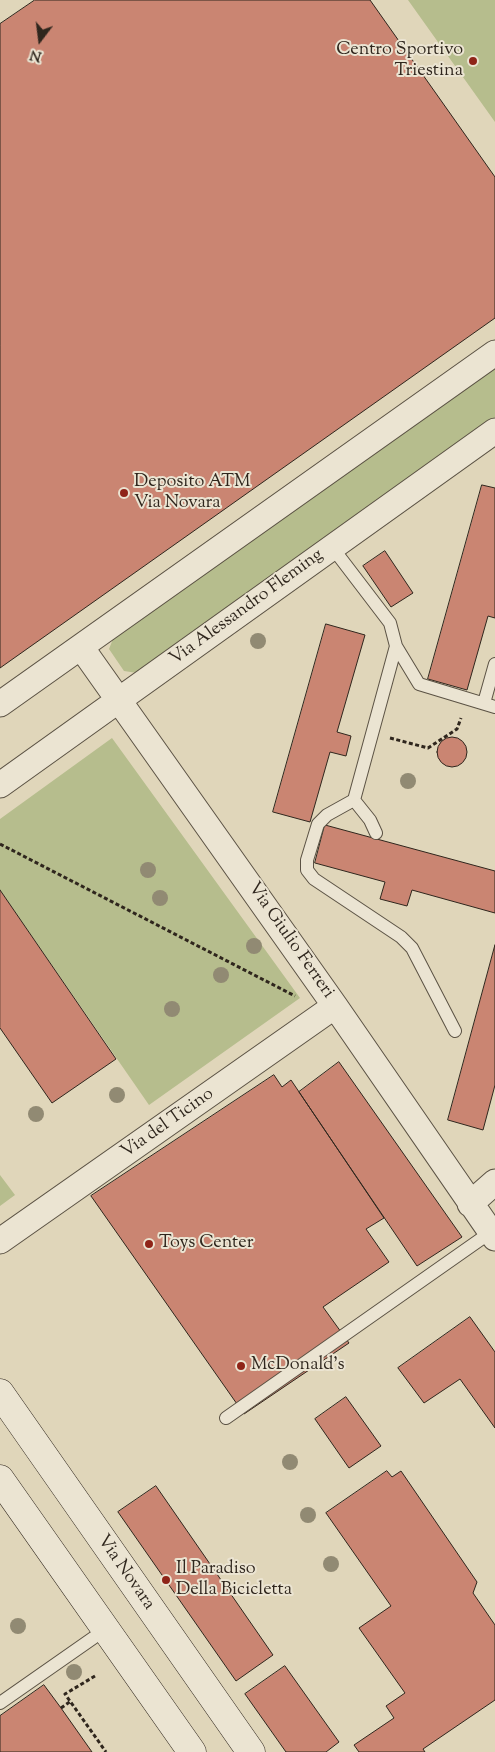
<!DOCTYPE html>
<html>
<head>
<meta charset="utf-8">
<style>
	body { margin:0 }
	#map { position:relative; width:495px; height:1752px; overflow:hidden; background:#e0d6ba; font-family:"Sorts Mill Goudy",serif }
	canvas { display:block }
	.north { position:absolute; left:15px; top:15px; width:50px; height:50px; -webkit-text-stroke:4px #ebe4d2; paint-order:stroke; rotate:195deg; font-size:14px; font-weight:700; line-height:20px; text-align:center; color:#2f261d }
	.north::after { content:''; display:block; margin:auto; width:18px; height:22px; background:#2f261d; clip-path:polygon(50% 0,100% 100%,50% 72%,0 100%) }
</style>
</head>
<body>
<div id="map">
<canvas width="495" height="1752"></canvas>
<div class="north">N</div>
</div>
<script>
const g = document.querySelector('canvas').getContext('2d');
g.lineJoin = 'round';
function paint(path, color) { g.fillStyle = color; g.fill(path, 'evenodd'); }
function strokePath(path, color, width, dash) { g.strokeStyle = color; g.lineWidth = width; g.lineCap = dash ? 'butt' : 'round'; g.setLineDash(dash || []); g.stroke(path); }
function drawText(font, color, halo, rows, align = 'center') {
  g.font = font + ' "Sorts Mill Goudy",serif'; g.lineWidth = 4; g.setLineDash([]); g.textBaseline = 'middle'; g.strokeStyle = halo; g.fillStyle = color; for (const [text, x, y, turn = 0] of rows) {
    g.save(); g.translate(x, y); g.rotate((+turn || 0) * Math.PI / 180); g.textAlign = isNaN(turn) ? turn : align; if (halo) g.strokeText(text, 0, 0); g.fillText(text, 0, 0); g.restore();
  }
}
const green = new Path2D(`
	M408,0H495V122Z
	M495,365V417L137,673L124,671L109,649L113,639Z
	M112,738L300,998L149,1105L0,890V819Z
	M0,1175L15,1195L0,1206Z`);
const building = new Path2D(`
	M35,0H370L495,177V318L0,668V24Z
	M482,485L495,488V618L488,616L467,690L428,679Z
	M385,551L413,593L391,607L363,566Z
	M326,624L365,635L337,732L351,736L346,756L330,752L310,822L273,812Z
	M437 752a15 15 0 1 1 30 0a15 15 0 1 1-30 0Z
	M325,825L495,871V913L412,890L407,906L380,899L385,882L315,863Z
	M0,890L116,1059L52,1103L0,1028Z
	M495,945V1085L483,1130L448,1120Z
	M339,1062L462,1237L417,1266L299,1092Z
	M274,1075L282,1087L291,1080L384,1218L366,1229L389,1262L323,1307L349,1343L244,1414L91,1196Z
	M470,1317L495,1352V1428L460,1379L424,1403L398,1368Z
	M346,1397L381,1446L349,1468L315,1419Z
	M387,1471L392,1477L401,1471L477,1582L473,1593L495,1625V1700L423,1749L425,1752H359L354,1745L394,1718L386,1706L405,1693L359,1628L391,1606L326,1513Z
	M156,1486L273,1655L236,1681L118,1512Z
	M285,1666L339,1742L326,1752H286L245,1694Z
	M44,1685L61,1708L92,1752H0V1716Z`);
const path = new Path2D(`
	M390,738L428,748L457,729L461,718
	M0,844L295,996
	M95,1676L65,1694L106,1752
	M61,1708L71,1701`);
const lane = new Path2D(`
	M332,547L390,623L396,646L419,684L495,707
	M484,703L495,664
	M354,800L327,815L318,824L307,860V870L314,879L401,937L412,948L455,1031
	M376,833L370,820L354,800L396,646
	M226,1418L491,1232
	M0,1703L106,1629`);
const street = new Path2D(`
	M81,647L335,1006L495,1238
	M0,704L495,353
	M0,785L495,431
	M470,1204L495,1182
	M0,1241L335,1006`);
const secondary = new Path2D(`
	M0,1393L251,1752
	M0,1479L192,1752`);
const trees = [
	[258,641],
	[408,781],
	[148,870],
	[160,898],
	[254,946],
	[221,975],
	[172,1009],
	[117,1095],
	[36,1114],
	[290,1462],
	[308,1515],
	[331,1564],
	[18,1626],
	[74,1672]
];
const markers = [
	[473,61,5,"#8f2418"],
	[124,493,5,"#8f2418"],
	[149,1244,5,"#8f2418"],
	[241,1366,5,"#8f2418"],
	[166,1580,5,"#8f2418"]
];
const poiNames = [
	["Centro Sportivo",463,51,"right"],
	["Triestina",463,72,"right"],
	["Deposito ATM",134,483],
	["Via Novara",134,504],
	["Toys Center",159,1244],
	["McDonald's",251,1366],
	["Il Paradiso",176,1570],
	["Della Bicicletta",176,1591]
];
const streetNames = [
	["Via Alessandro Fleming",247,608,-36],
	["Via Giulio Ferreri",290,941,55],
	["Via del Ticino",168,1124,-35],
	["Via Novara",125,1573,55]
];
paint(green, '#b6bd8d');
paint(building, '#ca8572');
strokePath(building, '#2f261d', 1);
strokePath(lane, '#5b5244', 14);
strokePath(street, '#5b5244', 27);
strokePath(secondary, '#2f261d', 29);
strokePath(path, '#2f261d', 3, [4, 2.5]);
strokePath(lane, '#ebe4d2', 12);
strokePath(street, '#ebe4d2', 25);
strokePath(secondary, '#ebe4d2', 28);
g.fillStyle = '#918a73';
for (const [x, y] of trees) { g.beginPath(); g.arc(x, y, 8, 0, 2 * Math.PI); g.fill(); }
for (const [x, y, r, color] of markers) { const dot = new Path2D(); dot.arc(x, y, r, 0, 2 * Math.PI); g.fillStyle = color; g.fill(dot); strokePath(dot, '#ebe4d2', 2); }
drawText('18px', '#2f261d', '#ebe4d2', poiNames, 'left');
drawText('18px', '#2f261d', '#ebe4d2', streetNames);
</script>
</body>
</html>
